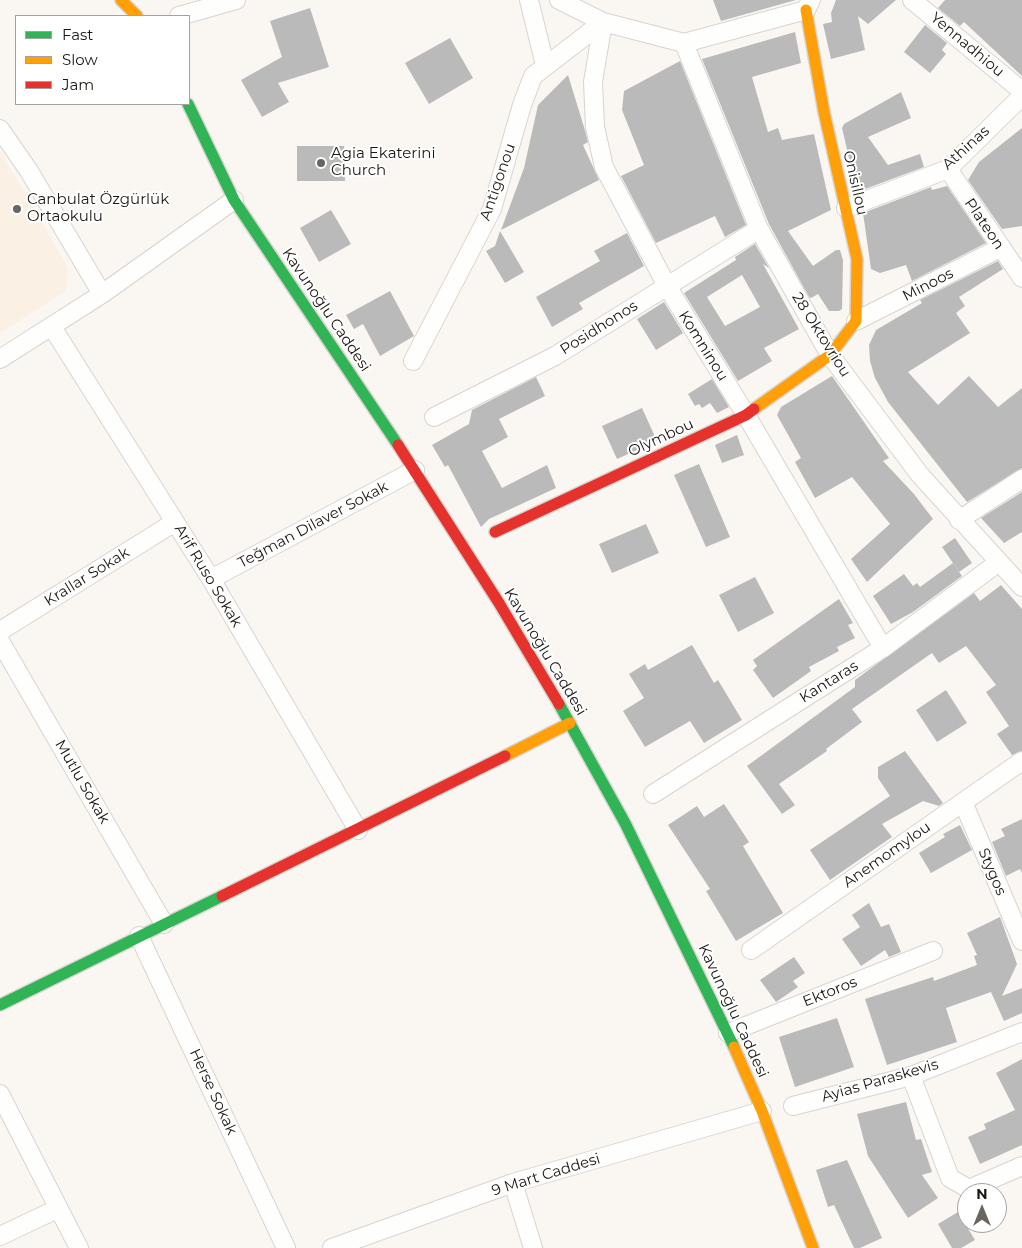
<!DOCTYPE html>
<html>
<head>
<meta charset="utf-8">
<style>
	body { margin:0 }
	#map { position:relative; width:1022px; height:1248px; overflow:hidden; background:#faf7f2; font-family:Montserrat,sans-serif }
	canvas { display:block }
	.legend { position:absolute; left:15px; top:15px; width:175px; height:90px; box-sizing:border-box; background:#fff; border:1px solid #a4a2a0; margin:0; padding:6px 9px; list-style:none; font-size:15px; color:#1b1712 }
	.legend li { display:flex; align-items:center; gap:10px; height:25px }
	.legend b { width:25px; border:1px solid #a4a2a0 }
	.north { position:absolute; left:957px; top:1183px; width:50px; height:50px; box-sizing:border-box; background:#fff; border:1px solid #a4a2a0; border-radius:50%; rotate:0deg; font-size:14px; font-weight:700; line-height:20px; text-align:center; color:#1b1712 }
	.north::after { content:''; display:block; margin:auto; width:18px; height:22px; background:#696560; clip-path:polygon(50% 0,100% 100%,50% 72%,0 100%) }
</style>
</head>
<body>
<div id="map">
<canvas width="1022" height="1248"></canvas>
<ul class="legend">
<li><b style="height:6px;background:#30b455"></b>Fast</li>
<li><b style="height:6px;background:#ff9f0a"></b>Slow</li>
<li><b style="height:6px;background:#e5322d"></b>Jam</li>
</ul>
<div class="north">N</div>
</div>
<script>
const g = document.querySelector('canvas').getContext('2d');
g.lineJoin = 'round';
function paint(path, color) { g.fillStyle = color; g.fill(path, 'evenodd'); }
function strokePath(path, color, width, dash) { g.strokeStyle = color; g.lineWidth = width; g.lineCap = dash ? 'butt' : 'round'; g.setLineDash(dash || []); g.stroke(path); }
function drawText(font, color, halo, rows, align = 'center') {
  g.font = font + ' Montserrat,sans-serif'; g.lineWidth = 4; g.setLineDash([]); g.textBaseline = 'middle'; g.strokeStyle = halo; g.fillStyle = color; for (const [text, x, y, turn = 0] of rows) {
    g.save(); g.translate(x, y); g.rotate((+turn || 0) * Math.PI / 180); g.textAlign = isNaN(turn) ? turn : align; if (halo) g.strokeText(text, 0, 0); g.fillText(text, 0, 0); g.restore();
  }
}
const education = new Path2D(`
	M0,150L68,268L66,291L0,333Z`);
const building = new Path2D(`
	M713,0H796L721,21Z
	M836,0H896L868,24L858,16L865,50L831,59L823,24L832,22L831,13Z
	M945,0H1022V76L964,22L960,26L938,8Z
	M310,8L329,67L278,83L289,102L262,117L241,80L282,57L270,21Z
	M925,25L947,43L942,50L946,54L930,73L904,52Z
	M795,32L801,63L752,77L768,132L778,128L782,140L814,134L831,210L788,231L813,266L836,250H840L843,260L842,309L839,311H829L818,294L811,298L809,297L769,224L702,59Z
	M450,38L473,78L429,104L405,63Z
	M680,61L746,225L725,237L715,216L656,243L621,176L644,165L622,110L624,91Z
	M568,75L584,127L588,142L583,145L599,180L501,230L524,168L538,105Z
	M901,92L911,118L868,137L888,165L920,154L924,167L857,192L842,128L844,124Z
	M1022,128V226L1002,229L968,180L979,162Z
	M297,146H344L345,181H297Z
	M947,186L986,243L912,281L906,265L880,273L871,269L863,213L931,187L932,190Z
	M331,210L351,244L319,262L300,228Z
	M500,231L524,272L505,283L486,251L495,246Z
	M627,233L644,266L579,303L583,309L552,327L536,297L600,261L594,251Z
	M755,244L769,268L763,264L799,329L764,348L772,361L738,381L684,293L736,260L735,257ZM742,275L760,307L725,326L707,297Z
	M998,261L1003,269L959,297L965,306L956,313L970,333L908,372L938,405L969,376L998,407L1022,388V468L967,502L888,402L875,378L870,361L869,345L876,330L922,303L920,300Z
	M390,291L414,336L380,356L363,324L354,329L346,315Z
	M664,302L683,333L656,350L637,319Z
	M832,376L889,458L883,461L914,494L933,519L867,582L851,559L890,524L852,477L815,498L795,462L801,458L777,415L781,407Z
	M536,377L545,396L499,419L508,437L482,451L502,488L547,465L556,488L489,519L481,527L448,465L445,467L432,445L469,424L472,410Z
	M712,379L729,407L717,413L710,403L702,408L699,404L695,406L688,394Z
	M642,408L657,441L617,459L602,426Z
	M737,435L744,455L722,463L715,445Z
	M699,464L730,537L706,547L674,475Z
	M1022,492V532L1004,543L981,518Z
	M646,524L659,553L612,573L599,544Z
	M955,538L972,563L959,572L942,547Z
	M953,563L962,576L913,612L891,624L873,596L904,574L913,586L917,583L920,587Z
	M755,577L774,613L738,632L719,595Z
	M1001,585L1022,609V751L1012,755L997,734L1009,726L986,692L996,685L966,646L939,663L932,653L852,709L862,722L826,749L827,751L779,784L795,805L782,814L747,766L855,687V680L974,593L980,601Z
	M839,599L853,623L848,625L855,638L837,647L839,651L809,667L811,671L773,698L753,670L757,666L753,660Z
	M692,645L714,683L718,680L742,720L704,743L690,721L645,747L623,711L644,698L629,674L645,664L648,670Z
	M946,690L967,723L937,742L916,710Z
	M905,751L943,803L939,806L923,801L882,824L892,837L830,880L810,850L890,796L878,778V767Z
	M724,804L749,842L743,846L783,913L736,941L706,891L710,889L668,825L697,806L704,817Z
	M1022,819V873L1020,869L1006,876L992,842L1005,836L1001,829Z
	M960,825L972,850L931,873L919,853L945,837L943,834Z
	M869,903L881,927L889,924L901,952L889,957L885,950L861,966L842,939L860,927L852,915Z
	M1000,917L1017,964L1002,996L1022,988V1013L1004,1021L991,992L946,1008L957,1042L887,1065L865,999L933,977L934,981L977,965L974,956L977,955L967,933Z
	M794,957L805,973L793,981L798,987L776,1002L760,980Z
	M837,1018L854,1067L795,1087L779,1037Z
	M1022,1059V1145L980,1164L968,1137L986,1129L984,1124L1015,1110L996,1073Z
	M906,1102L916,1140L921,1139L932,1172L922,1175L938,1198L908,1218L868,1156L857,1114Z
	M847,1160L882,1238L860,1248H854L834,1205L828,1207L816,1170Z
	M958,1212L975,1240L961,1248H952L938,1224Z`);
const street = new Path2D(`
	M529,0L545,65
	M559,0L603,22L684,43L806,10L811,0
	M912,0L1022,91
	M179,16L236,0
	M603,22L593,82L595,127L604,167L667,286L746,415L883,648
	M684,43L759,229L830,355L920,475L1022,587
	M0,129L29,171L102,294
	M948,169L1022,278
	M846,208L948,169L1022,96
	M856,321L1000,248
	M52,327L211,579L358,830
	M0,359L102,294L234,200
	M413,361L492,209L522,105L533,76L603,22
	M434,417L555,356L759,229
	M959,520L1022,479
	M211,579L415,470
	M0,631L175,522
	M0,641L164,924
	M653,794L883,648L999,562
	M963,802L1022,941
	M139,936L286,1248
	M751,950L1022,761
	M728,1033L933,951
	M911,1076L950,1178L969,1189L1022,1166
	M0,1094L79,1248
	M793,1106L911,1076L1022,1032
	M513,1183L533,1248
	M0,1236L57,1209
	M332,1248L513,1183L762,1111`);
const fast = new Path2D(`
	M188,104L234,200L398,445
	M559,704L625,823L734,1047
	M0,1005L222,896`);
const slow = new Path2D(`
	M121,0L137,16
	M754,409L830,355L856,321L857,259L824,112L806,10
	M505,756L570,723
	M734,1047L762,1111L813,1248`);
const jam = new Path2D(`
	M398,445L499,603L559,704
	M495,532L746,415L754,409
	M222,896L505,756`);
const markers = [
	[321,163,5,"#696560"],
	[17,209,5,"#696560"]
];
const streetNames = [
	["Yennadhiou",967,45,40],
	["Athinas",966,148,-42],
	["Antigonou",498,182,-71],
	["Onisillou",855,183,77],
	["Plateon",984,224,56],
	["Minoos",928,285,-27],
	["Kavunoğlu Caddesi",326,310,56],
	["Posidhonos",599,328,-32],
	["28 Oktovriou",821,335,58],
	["Komninou",703,346,58],
	["Olymbou",661,438,-25],
	["Teğman Dilaver Sokak",313,525,-28],
	["Arif Ruso Sokak",208,576,59],
	["Krallar Sokak",87,577,-32],
	["Kavunoğlu Caddesi",545,652,59],
	["Kantaras",829,682,-32],
	["Mutlu Sokak",82,782,60],
	["Anemomylou",887,855,-35],
	["Stygos",992,872,67],
	["Ektoros",830,992,-22],
	["Kavunoğlu Caddesi",733,1011,65],
	["Ayias Paraskevis",880,1081,-16],
	["Herse Sokak",213,1092,65],
	["9 Mart Caddesi",546,1175,-17]
];
const poiNames = [
	["Agia Ekaterini",331,154],
	["Church",331,171],
	["Canbulat Özgürlük",27,200],
	["Ortaokulu",27,217]
];
paint(education, '#fbf0e4');
paint(building, '#bbbabb');
strokePath(street, '#d8d4d0', 20);
strokePath(fast, '#d8d4d0', 14);
strokePath(slow, '#d8d4d0', 14);
strokePath(jam, '#d8d4d0', 14);
strokePath(street, '#fefefd', 18);
strokePath(fast, '#30b455', 11);
strokePath(slow, '#ff9f0a', 11);
strokePath(jam, '#e5322d', 11);
for (const [x, y, r, color] of markers) { const dot = new Path2D(); dot.arc(x, y, r, 0, 2 * Math.PI); g.fillStyle = color; g.fill(dot); strokePath(dot, '#fff', 2); }
drawText('15px', '#1b1712', '#fff', streetNames);
drawText('15px', '#1b1712', '#fff', poiNames, 'left');
</script>
</body>
</html>
